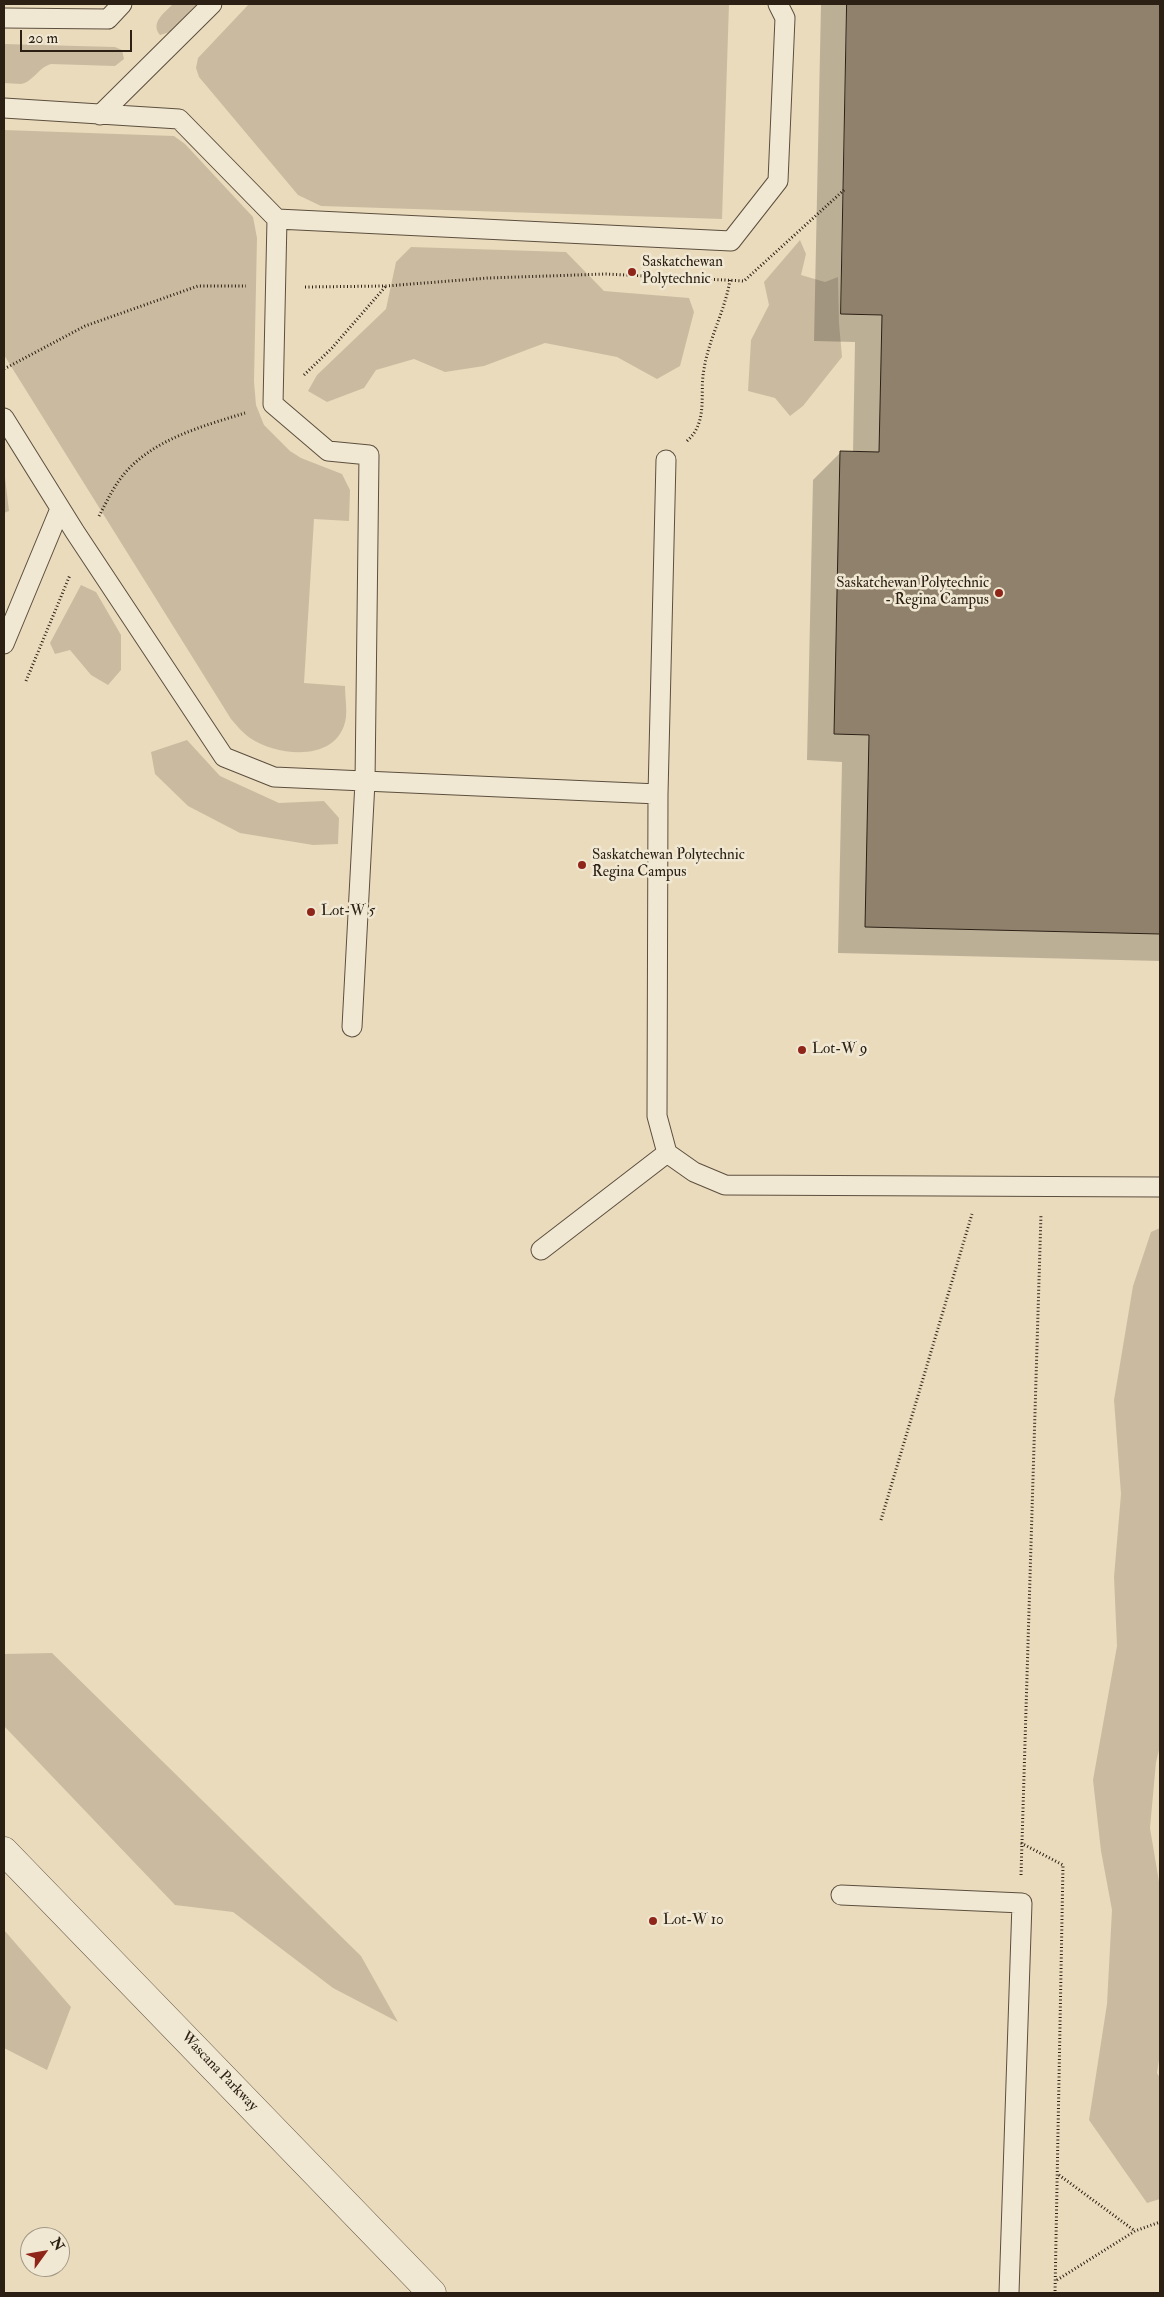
<!DOCTYPE html>
<html>
<head>
<meta charset="utf-8">
<style>
	body { margin:0 }
	#map { position:relative; width:1164px; height:2297px; overflow:hidden; background:#eadbbc; font-family:"IM FELL Double Pica",serif }
	canvas { display:block }
	.frame { position:absolute; inset:0; border:5px solid #2c2015; pointer-events:none }
	.north { position:absolute; left:20px; top:2227px; width:50px; height:50px; box-sizing:border-box; background:#f1e8d3; border:1px solid #a29887; border-radius:50%; rotate:58deg; font-size:14px; font-weight:700; line-height:20px; text-align:center; color:#2c2015 }
	.north::after { content:''; display:block; margin:auto; width:18px; height:22px; background:#8f2418; clip-path:polygon(50% 0,100% 100%,50% 72%,0 100%) }
	.scale { position:absolute; left:20px; top:30px; width:112px; height:22px; box-sizing:border-box; border:2px solid #2c2015; border-top:0; padding-left:6px; font-size:15px; line-height:18px; white-space:nowrap; color:#2c2015; -webkit-text-stroke:4px #f1e8d3; paint-order:stroke }
</style>
</head>
<body>
<div id="map">
<canvas width="1164" height="2297"></canvas>
<div class="frame"></div>
<div class="north">N</div>
<div class="scale">20 m</div>
</div>
<script>
const g = document.querySelector('canvas').getContext('2d');
g.lineJoin = 'round';
function paint(path, color) { g.fillStyle = color; g.fill(path, 'evenodd'); }
function strokePath(path, color, width, dash) { g.strokeStyle = color; g.lineWidth = width; g.lineCap = dash ? 'butt' : 'round'; g.setLineDash(dash || []); g.stroke(path); }
function drawText(font, color, halo, rows, align = 'center') {
  g.font = font + ' "IM FELL Double Pica",serif'; g.lineWidth = 5; g.setLineDash([]); g.textBaseline = 'middle'; g.strokeStyle = halo; g.fillStyle = color; for (const [text, x, y, turn = 0] of rows) {
    g.save(); g.translate(x, y); g.rotate((+turn || 0) * Math.PI / 180); g.textAlign = isNaN(turn) ? turn : align; if (halo) g.strokeText(text, 0, 0); g.fillText(text, 0, 0); g.restore();
  }
}
const green = new Path2D(`
	M173,4H197L170,32L160,35C150,23 164,13 173,4Z
	M249,4H729L722,219L321,206L298,195L199,77L196,68L198,58Z
	M4,44L115,47L122,50L124,59L115,66L51,64C39,67 33,82 21,84C15,84 9,83 4,83Z
	M4,130L174,136L185,144L253,217L257,238L254,382L256,405L264,425L290,451L301,458L342,474L350,490L349,521L314,519L304,683L345,686C345,696 347,707 346,717C340,763 278,757 250,738C242,732 237,726 231,719L4,355Z
	M800,240L806,254L801,275L825,282L838,277L839,323L842,357L803,406L790,416L775,398L748,391L751,340L769,305L764,282Z
	M411,247L566,252L604,291L689,298L694,312L680,366L657,379L617,357L545,343L484,366L445,372L414,359L376,370L364,388L327,402L308,391L317,375L386,309L396,262Z
	M4,469L9,511L4,513Z
	M81,585L96,592L121,635V670L108,685L91,675L70,650L55,654L50,643Z
	M187,740L220,776L279,803L324,801L339,818L338,844L313,845L240,833L188,806L155,774L151,752Z
	M1160,1228V1746L1156,1762L1150,1828L1160,1888V2053L1157,2073L1160,2078V2199L1147,2203L1089,2120L1107,2004L1112,1910L1101,1851L1093,1780L1117,1646L1114,1577L1121,1494L1114,1400L1133,1286L1151,1232Z
	M52,1653L361,1956L398,2022L333,1988L233,1912L175,1905L4,1726V1654Z
	M4,1930L71,2007L47,2070L4,2048Z`);
const shadow = new Path2D(`
	M821,4H1160V961L838,953L842,762L807,760L813,480L840,453H853L855,342L814,341Z`);
const building = new Path2D(`
	M847,4H1160V934L865,927L869,735L834,734L840,451L879,452L882,315L841,314Z`);
const path = new Path2D(`
	M305,287L386,286L488,278L606,274L744,281L844,190
	M4,369L85,326L198,286H246
	M304,375L332,348L386,286
	M687,441C709,421 699,394 704,369C709,338 725,311 730,280
	M99,516C105,505 111,492 118,482C146,441 200,427 245,413
	M26,681L70,575
	M881,1520L972,1214
	M1021,1843L1063,1865L1055,2293
	M1021,1875L1041,1214
	M1059,2175L1135,2231
	M1057,2280L1135,2231L1160,2222`);
const lane = new Path2D(`
	M4,18L108,19L122,4
	M4,108L179,119L277,219L731,241L778,181L785,18L778,4
	M100,115L212,4
	M277,219L273,404L328,451L369,455L365,782L352,1027
	M4,418L75,532L224,757L274,777L658,794L657,1116L667,1153L694,1172L725,1185L1160,1187
	M4,644L60,509
	M658,794L666,460
	M541,1250L667,1153
	M841,1895L1022,1903L1009,2293`);
const street = new Path2D(`
	M4,1851L432,2293`);
const markers = [
	[632,272,5,"#8f2418"],
	[999,593,5,"#8f2418"],
	[582,865,5,"#8f2418"],
	[311,912,5,"#8f2418"],
	[802,1050,5,"#8f2418"],
	[653,1921,5,"#8f2418"]
];
const poiNames = [
	["Saskatchewan",642,263],
	["Polytechnic",642,280],
	["Saskatchewan Polytechnic",989,584,"right"],
	["- Regina Campus",989,601,"right"],
	["Saskatchewan Polytechnic",592,856],
	["Regina Campus",592,873],
	["Lot-W 5",321,912],
	["Lot-W 9",812,1050],
	["Lot-W 10",663,1921]
];
const streetNames = [
	["Wascana Parkway",219,2072,46]
];
paint(green, '#cabba0');
paint(shadow, '#0003');
paint(building, '#8f816c');
strokePath(building, '#2c2015', 1);
strokePath(lane, '#5c4f3f', 21);
strokePath(street, '#5c4f3f', 29);
strokePath(path, '#2c2015', 3, [1, 2.5]);
strokePath(lane, '#f1e8d3', 19);
strokePath(street, '#f1e8d3', 28);
for (const [x, y, r, color] of markers) { const dot = new Path2D(); dot.arc(x, y, r, 0, 2 * Math.PI); g.fillStyle = color; g.fill(dot); strokePath(dot, '#f1e8d3', 2); }
drawText('15px', '#2c2015', '#f1e8d3', poiNames, 'left');
drawText('15px', '#2c2015', '#f1e8d3', streetNames);
</script>
</body>
</html>
